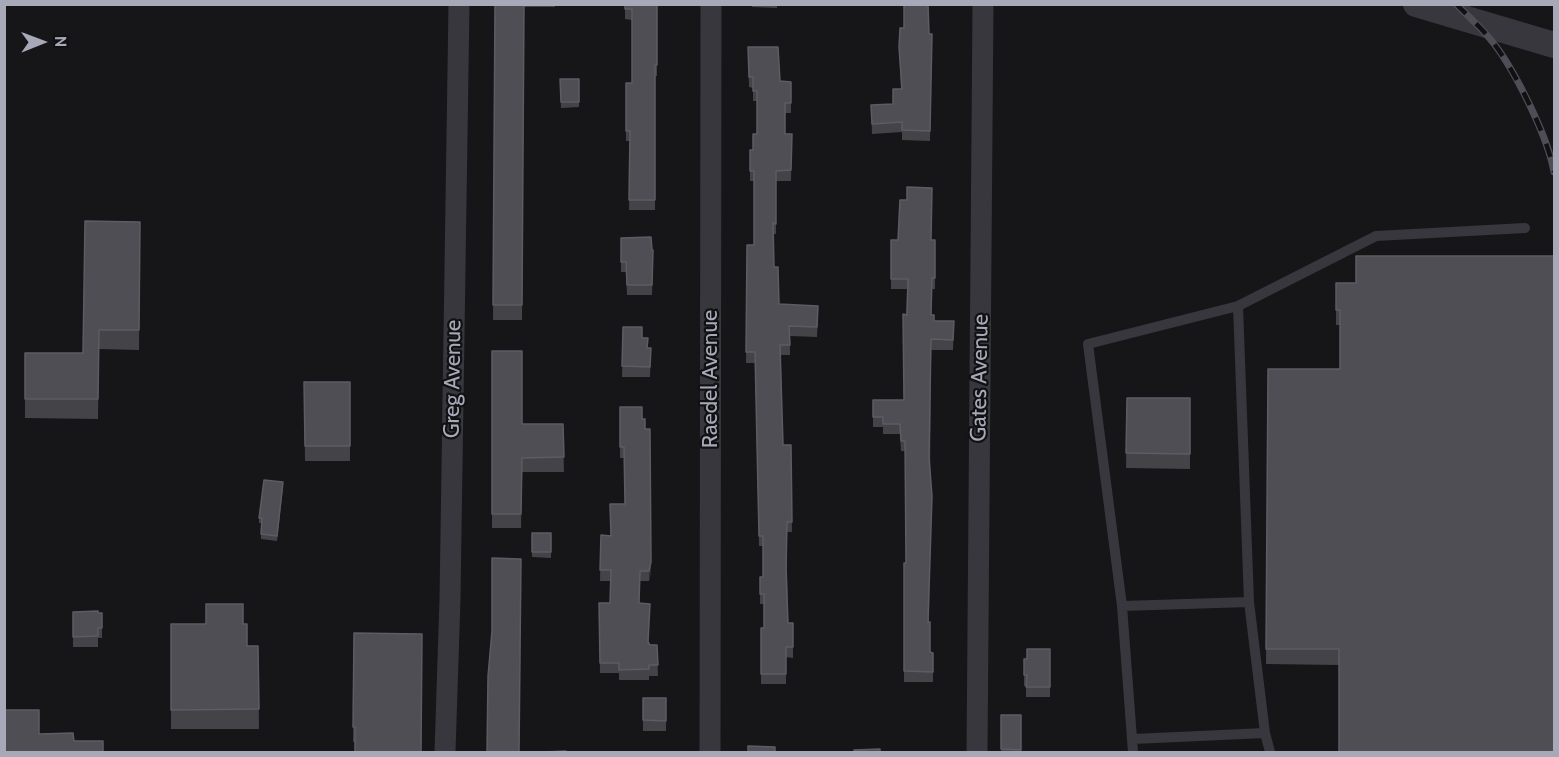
<!DOCTYPE html>
<html>
<head>
<meta charset="utf-8">
<style>
	body { margin:0 }
	#map { position:relative; width:1559px; height:757px; overflow:hidden; background:#161618; font-family:Cabin,sans-serif }
	canvas { display:block }
	.frame { position:absolute; inset:0; border:6px solid #a8a9b8; pointer-events:none }
	.north { position:absolute; left:12px; top:12px; width:60px; height:60px; -webkit-text-stroke:4px #111113; paint-order:stroke; rotate:89deg; font-size:16px; font-weight:700; line-height:24px; text-align:center; color:#a8a9b8 }
	.north::after { content:''; display:block; margin:auto; width:21px; height:27px; background:#a8a9b8; clip-path:polygon(50% 0,100% 100%,50% 72%,0 100%) }
</style>
</head>
<body>
<div id="map">
<canvas width="1559" height="757"></canvas>
<div class="frame"></div>
<div class="north">N</div>
</div>
<script>
const g = document.querySelector('canvas').getContext('2d');
g.lineJoin = 'round';
function strokePath(path, color, width, dash) { g.strokeStyle = color; g.lineWidth = width; g.lineCap = dash ? 'butt' : 'round'; g.setLineDash(dash || []); g.stroke(path); }
function paint(path, color) { g.fillStyle = color; g.fill(path, 'evenodd'); }
function drawText(font, color, halo, rows, align = 'center') {
  g.font = font + ' Cabin,sans-serif'; g.lineWidth = 4.5; g.setLineDash([]); g.textBaseline = 'middle'; g.strokeStyle = halo; g.fillStyle = color; for (const [text, x, y, turn = 0] of rows) {
    g.save(); g.translate(x, y); g.rotate((+turn || 0) * Math.PI / 180); g.textAlign = isNaN(turn) ? turn : align; if (halo) g.strokeText(text, 0, 0); g.fillText(text, 0, 0); g.restore();
  }
}
const service = new Path2D(`
	M1122,606L1249,602
	M1133,739L1265,733
	M1133,752L1122,606L1088,344L1238,306
	M1270,752L1265,733L1249,602L1238,306L1376,236L1525,228`);
const minor = new Path2D(`
	M445,752L450,599L459,4
	M710,752L711,4
	M977,752L983,4`);
const tertiary = new Path2D(`
	M1416,4L1554,45`);
const rail = new Path2D(`
	M1456,4C1469,17 1484,30 1495,45C1516,73 1548,137 1554,172`);
const wall = new Path2D(`
	M495,4H555V7H524L522,320H493Z
	M625,4H657V76H655V210H629L630,141H626V83H632V20L625,19Z
	M752,4H777V8L752,7Z
	M929,34H932L930,141L902,140V132L872,134L871,105L893,104L901,89L899,47Z
	M748,47L780,81L791,82V113H785V134H792L791,181H776V234H773L774,267L779,304L818,316L817,337L790,336V355H780L783,445H791L792,532H787V569L788,623H793V658L786,657V684H761V628H764V604H760V577H763V546H759L755,363H746L747,245H754V181H750V150H753L757,134V101H753V88L749,87Z
	M560,79H579V107L561,108Z
	M140,222L139,350L99,349L98,419L25,418V353H83Z
	M621,238L653,250L652,295H627L626,272H621Z
	M891,240H935V289H932L931,315L934,321H954L953,350H931L929,622L930,652L933,653V682H904V563H906L905,451H901L900,434H883V427H873V400H904L907,289H891Z
	M1554,256L1339,665L1266,664L1268,369H1340V325H1336V283H1356Z
	M623,327L642,338L648,348H651L650,377H622Z
	M492,351L522,424H563L564,472H522L521,528H492Z
	M304,382H350V461H305Z
	M1127,398H1190V469L1126,468Z
	M620,407L642,419L645,429L651,572L649,581H640L639,603L649,643L650,645H657L658,676H649V680H619V673H600L599,603H610V581H600L601,535L610,536L625,504L624,458H620Z
	M283,487L277,541L261,539V523H259V518Z
	M532,533H551V558L532,557Z
	M73,612L98,613L102,628V638H98V647H73Z
	M171,624H243L247,646H258L259,729H171Z
	M354,633L355,742H353Z
	M1050,649V697H1026V686H1024V659H1027Z
	M643,698H666V731H643Z
	M1001,715H1021V753H1001Z`);
const shadedWall = new Path2D(`
	M651,562V572L649,581V571Z`);
const building = new Path2D(`
	M495,4H524L522,305H493Z
	M625,4H657V65H655V200H629L630,131H626V83H632V9H625Z
	M904,4H928L929,34H932L930,131L902,130V122L872,124L871,105L893,104V89H902L899,47L900,28H904Z
	M748,47H778L780,81L791,82V103H785V134H792L791,170L776,171V224L773,223L774,267H778L779,304L818,306L817,327L789,326L790,345H780L783,445H791L792,522H787L786,569L788,623H793V647H786V674H761V628H764V594H760V577H763V536H759L755,352H746L747,245H754V171H750V150H753V134H757V91H753V77H749Z
	M560,79H579V102H561Z
	M907,187L932,188L931,240H935V278H932L931,315H934V321H954L953,340L931,339L929,457L932,496L928,622H930V652L933,653V672L904,671V563H906L905,441H901L900,424H883V417H873V400H904L903,314L907,315L908,279H891V240H898L900,200H907Z
	M85,221L140,222L139,330H99L98,399H25V353H83Z
	M651,237L652,250H653L652,285H627L626,262H621V238Z
	M1356,256H1554V753H1339V649H1266L1268,369H1340V310H1336V283H1356Z
	M623,327H642V338H648L647,348H651L650,367L622,366Z
	M492,351H522V424H563L564,457L522,458L521,514H492Z
	M304,382H350V446H305Z
	M1127,398H1190V454L1126,453Z
	M620,407H642V419H645V429H650L651,562L649,571H640L639,603L650,604L648,642L650,645H657L658,665H649V669L619,670V663H600L599,603H610L611,570H600L601,535L611,536L610,504H625L624,447H620Z
	M264,480L283,482L277,536L261,534L262,518H259Z
	M532,533H551V552H532Z
	M492,558L521,559L519,753H487L488,676L492,631Z
	M206,604H243V624H247V646H258L259,709L171,710V624H206Z
	M98,611V613H102V628H98V636L73,637V612Z
	M354,633L422,634L421,753H355V727H353Z
	M1027,649H1050V687H1026L1027,675H1024V659H1027Z
	M643,698H666V721L643,720Z
	M4,710H39V734L73,733L74,741H103V753H4Z
	M1001,715H1021V750L1001,749Z
	M748,746L775,747V753H748Z
	M880,749V752L895,753H854V750Z
	M566,751V753H520Z`);
const streetNames = [
	["Gates Avenue",980,378,-89],
	["Greg Avenue",453,379,-89],
	["Raedel Avenue",711,379,-90]
];
strokePath(service, '#38373d', 10);
strokePath(minor, '#38373d', 21);
strokePath(tertiary, '#38373d', 26);
strokePath(rail, '#4e4e56', 7);
strokePath(rail, '#111113', 4.5, [14]);
paint(wall, '#444348');
paint(shadedWall, '#2d2c30');
paint(building, '#4e4e54');
strokePath(building, '#5c5c64', 1.5);
drawText('22px', '#a8a9b8', '#111113', streetNames);
</script>
</body>
</html>
